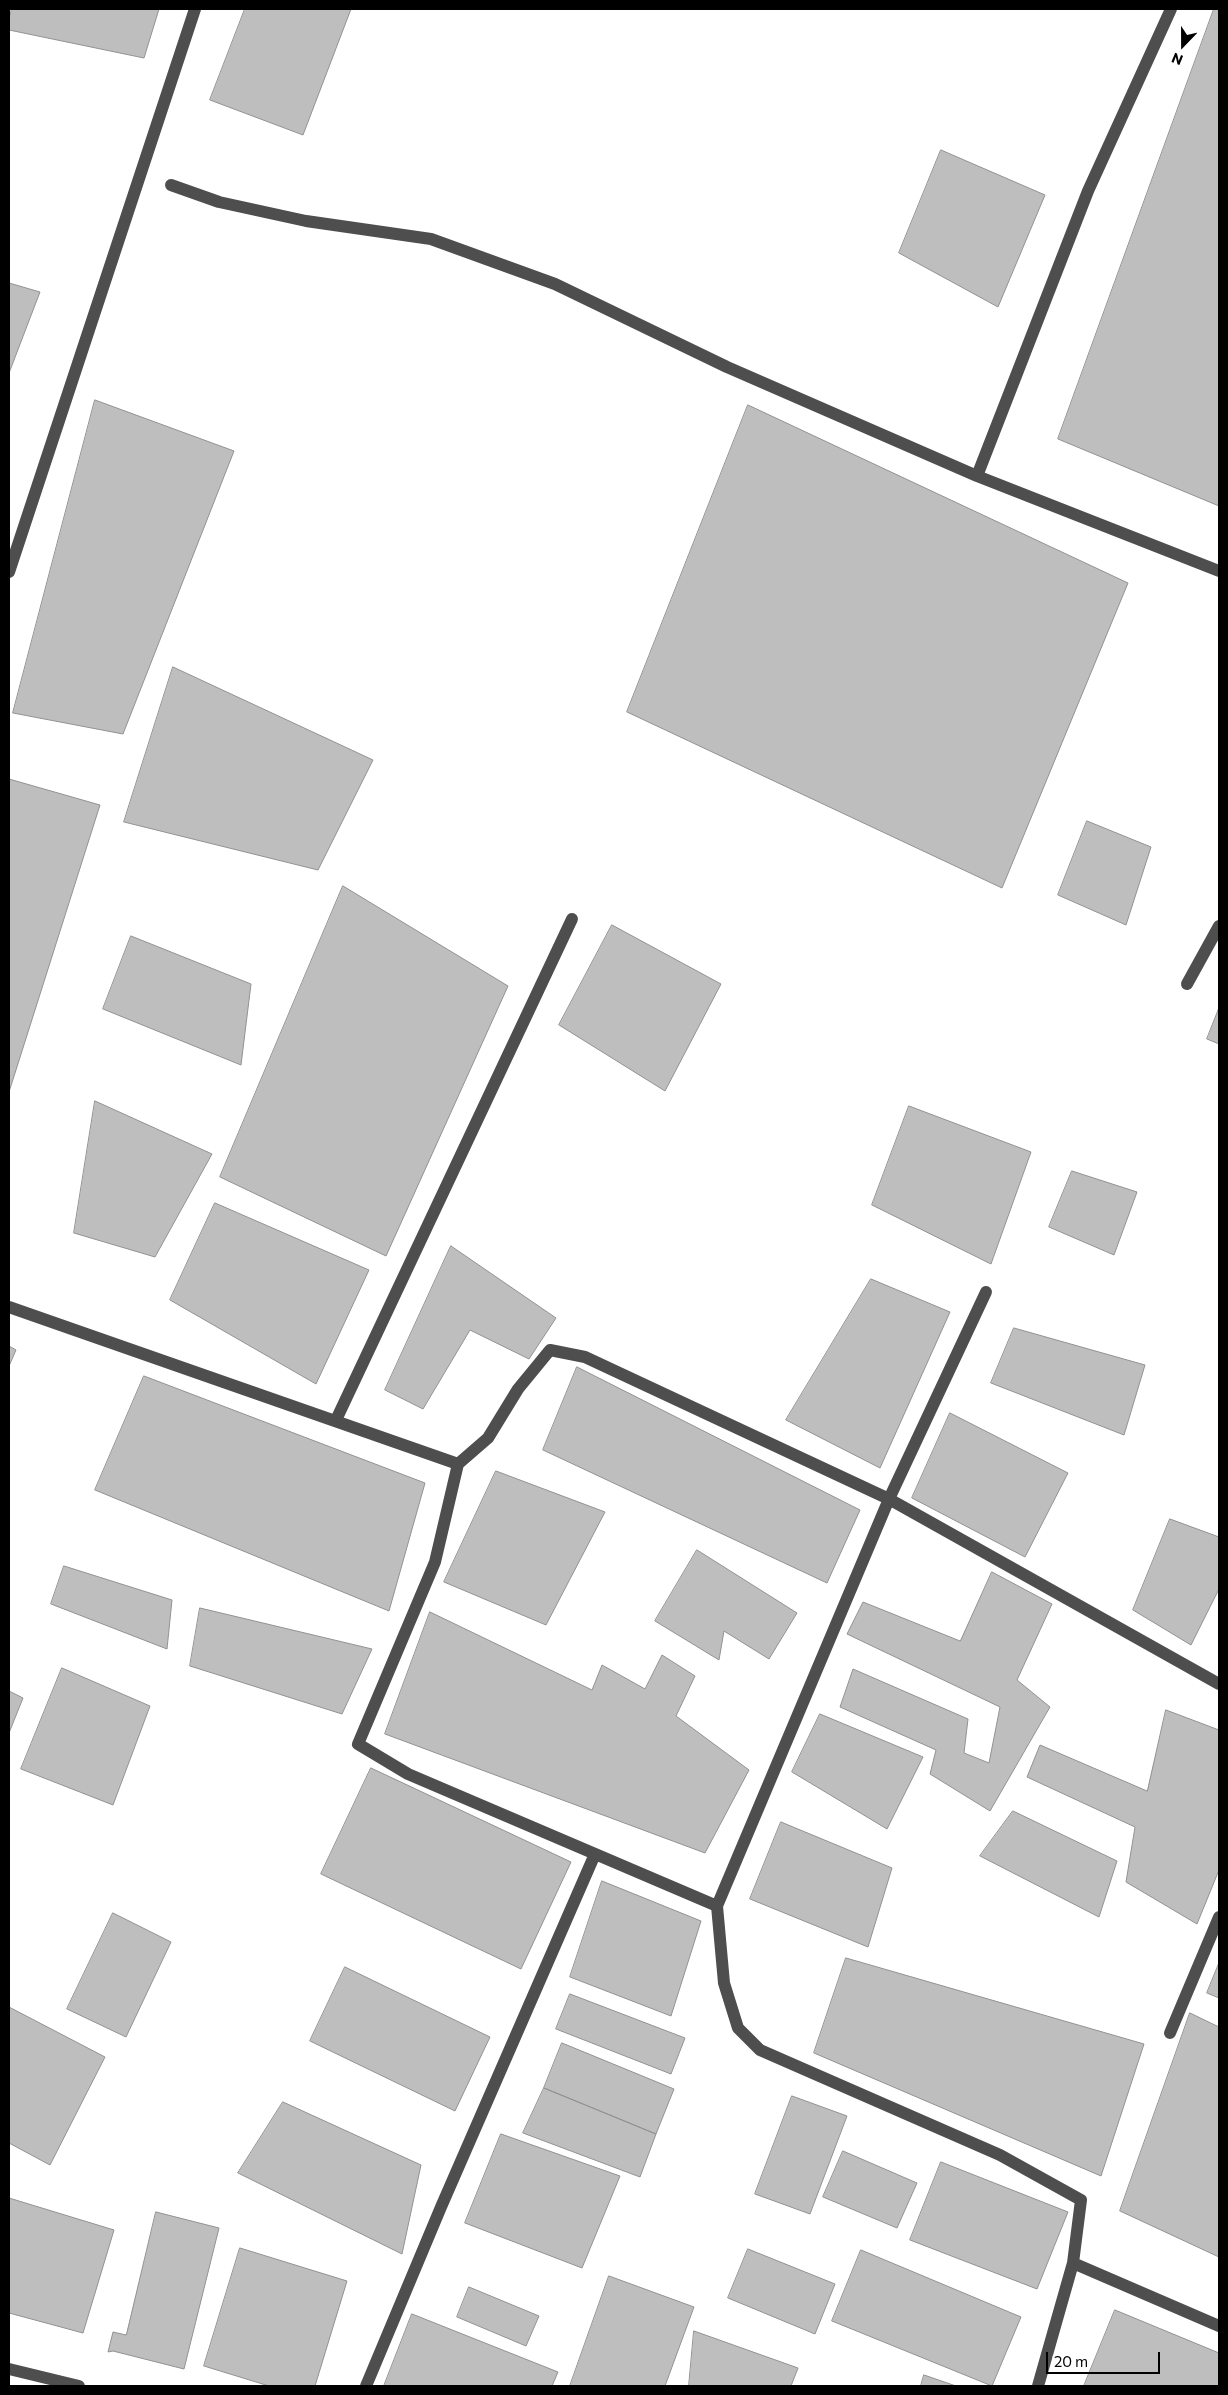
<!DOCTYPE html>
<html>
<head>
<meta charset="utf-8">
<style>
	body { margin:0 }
	#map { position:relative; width:1228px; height:2395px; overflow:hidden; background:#fff; font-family:Commissioner,sans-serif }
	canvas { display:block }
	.frame { position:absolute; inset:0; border:10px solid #000; pointer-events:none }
	.north { position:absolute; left:1158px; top:20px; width:50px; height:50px; -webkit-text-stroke:4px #fff; paint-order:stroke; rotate:202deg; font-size:14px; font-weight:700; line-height:20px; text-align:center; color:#000 }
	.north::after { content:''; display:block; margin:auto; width:18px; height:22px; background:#000; clip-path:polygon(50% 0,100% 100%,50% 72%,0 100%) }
	.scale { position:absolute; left:1046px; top:2352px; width:114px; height:22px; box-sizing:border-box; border:2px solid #000; border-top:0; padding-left:6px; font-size:15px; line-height:18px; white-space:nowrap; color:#000; -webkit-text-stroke:4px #fff; paint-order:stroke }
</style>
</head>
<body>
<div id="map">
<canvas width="1228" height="2395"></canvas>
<div class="frame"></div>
<div class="north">N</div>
<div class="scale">20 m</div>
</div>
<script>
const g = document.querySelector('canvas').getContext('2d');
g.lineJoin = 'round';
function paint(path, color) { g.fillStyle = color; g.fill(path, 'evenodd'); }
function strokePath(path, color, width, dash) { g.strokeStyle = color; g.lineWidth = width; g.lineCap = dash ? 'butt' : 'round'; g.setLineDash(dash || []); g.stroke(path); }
const building = new Path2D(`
	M12,9H159L144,58L9,30V19Z
	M245,9H351L303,135L210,100Z
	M1214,9H1219V506L1058,439Z
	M941,150L1045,195L998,307L899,253Z
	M9,283L40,292L9,373Z
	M95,400L234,451L123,734L13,713Z
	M748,405L1128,583L1002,888L627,712Z
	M173,667L373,760L318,870L124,822Z
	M9,779L100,805L9,1092Z
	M1087,821L1151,847L1126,925L1058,895Z
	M343,886L508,986L386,1256L220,1177Z
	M612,925L721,984L665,1091L559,1025Z
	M131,936L251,984L241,1065L103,1009Z
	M1219,1008V1044L1207,1039Z
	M95,1101L212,1154L155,1257L74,1233Z
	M909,1106L1031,1152L991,1264L872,1205Z
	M1072,1171L1137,1192L1114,1255L1049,1227Z
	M215,1203L369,1270L316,1384L170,1300Z
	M451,1246L556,1318L529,1359L470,1330L423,1409L385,1390Z
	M871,1279L950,1312L880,1468L786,1420Z
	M1014,1328L1145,1365L1124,1435L991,1383Z
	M9,1346L16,1350L9,1366Z
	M577,1367L860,1510L827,1583L543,1450Z
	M144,1376L425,1483L389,1611L95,1490Z
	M950,1413L1068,1473L1025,1557L912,1498Z
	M496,1471L605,1512L546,1625L444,1582Z
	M1170,1519L1219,1537V1589L1191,1645L1133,1610Z
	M697,1550L797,1613L769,1659L724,1631L719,1660L655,1621Z
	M64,1566L172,1600L167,1649L51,1604Z
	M992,1572L1052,1604L1017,1680L1050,1707L990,1811L930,1774L936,1750L840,1707L853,1669L968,1719L964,1753L989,1763L1000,1707L847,1634L863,1602L960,1641Z
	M200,1608L372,1649L342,1714L190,1666Z
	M430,1612L592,1690L602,1665L645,1689L662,1655L695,1676L676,1716L749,1770L705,1853L385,1734Z
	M62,1668L150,1706L113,1805L21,1769Z
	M9,1691L23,1698L9,1733Z
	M1166,1710L1219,1730V1870L1197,1924L1126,1882L1135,1827L1027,1777L1040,1745L1147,1791Z
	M820,1714L923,1757L887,1829L792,1772Z
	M371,1768L571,1862L521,1969L321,1874Z
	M1013,1811L1117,1861L1099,1917L980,1856Z
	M781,1822L892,1868L868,1947L750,1899Z
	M602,1881L701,1921L671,2016L570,1977Z
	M113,1913L171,1942L126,2037L67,2009Z
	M846,1958L1144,2044L1101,2176L814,2053Z
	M1219,1963V1998L1207,1993Z
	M345,1967L490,2037L455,2111L310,2041Z
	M570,1994L685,2038L671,2074L556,2029Z
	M9,2007L105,2057L50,2165L9,2143Z
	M1190,2013L1219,2027V2257L1120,2211Z
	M562,2043L674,2089L656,2134L544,2088Z
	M544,2088L656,2134L640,2177L523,2133Z
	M792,2096L847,2116L810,2214L755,2194Z
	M283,2102L421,2165L402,2254L238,2173Z
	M501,2134L620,2176L582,2268L465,2223Z
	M843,2151L917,2183L897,2228L823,2197Z
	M941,2162L1068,2212L1037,2289L910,2240Z
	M9,2198L114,2230L83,2333L9,2313Z
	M156,2212L219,2228L184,2369L113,2351L108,2352L113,2332L126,2335Z
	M240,2248L347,2281L315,2386H269L204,2366Z
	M748,2249L835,2284L815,2334L728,2298Z
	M861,2250L1021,2317L992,2386L832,2321Z
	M609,2276L694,2307L665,2386H570Z
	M469,2287L539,2316L526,2346L457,2317Z
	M1115,2310L1219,2353V2386H1084Z
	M412,2314L558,2372L552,2386H384Z
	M694,2331L798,2368L791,2386H689Z
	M924,2375L956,2386H921Z`);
const minor = new Path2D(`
	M171,185L219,202L306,221L431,239L555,284L727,367L977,476L1219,571
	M977,476L1088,191L1171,9
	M9,572L195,9
	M1187,984L1219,926
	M9,1307L458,1464L435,1562L358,1744L408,1774L717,1906L724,1983L738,2028L760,2050L1000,2155L1081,2200L1073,2263
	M336,1420L572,919
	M458,1464L488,1438L518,1389L550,1350L585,1357L889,1499L1219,1684
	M717,1906L889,1499L986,1292
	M1170,2033L1219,1917
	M9,2369L79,2386
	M366,2386L441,2207L595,1854
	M1038,2386L1073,2263L1219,2326`);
paint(building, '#bebebe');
strokePath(building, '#929292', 1);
strokePath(minor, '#4e4e4e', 12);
</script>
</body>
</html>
